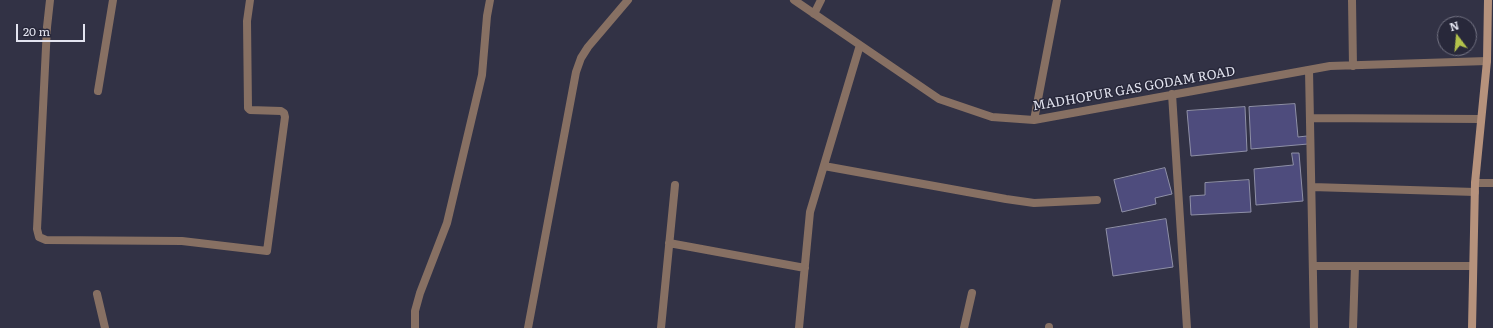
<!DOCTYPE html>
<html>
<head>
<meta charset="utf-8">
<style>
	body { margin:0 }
	#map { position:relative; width:1493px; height:328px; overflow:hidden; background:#323245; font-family:Literata,serif }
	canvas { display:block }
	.north { position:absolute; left:1437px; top:16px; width:40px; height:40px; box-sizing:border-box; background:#28283a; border:1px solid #737383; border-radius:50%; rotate:344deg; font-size:11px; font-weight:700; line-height:16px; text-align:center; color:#e3e4f0 }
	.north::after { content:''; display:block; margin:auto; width:14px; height:18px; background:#b3c24b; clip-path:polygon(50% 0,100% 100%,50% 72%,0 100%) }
	.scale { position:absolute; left:16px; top:24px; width:69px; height:18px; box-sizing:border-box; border:2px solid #e3e4f0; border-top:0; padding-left:5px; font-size:12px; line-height:14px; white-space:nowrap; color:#e3e4f0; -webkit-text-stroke:3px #28283a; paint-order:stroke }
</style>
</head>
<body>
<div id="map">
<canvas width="1493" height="328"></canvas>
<div class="north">N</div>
<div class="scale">20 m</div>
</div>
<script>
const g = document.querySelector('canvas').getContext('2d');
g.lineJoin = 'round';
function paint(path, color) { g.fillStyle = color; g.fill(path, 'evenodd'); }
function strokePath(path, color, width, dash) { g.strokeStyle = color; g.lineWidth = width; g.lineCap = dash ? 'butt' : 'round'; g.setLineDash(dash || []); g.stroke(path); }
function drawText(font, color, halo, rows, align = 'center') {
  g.font = font + ' Literata,serif'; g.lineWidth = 3; g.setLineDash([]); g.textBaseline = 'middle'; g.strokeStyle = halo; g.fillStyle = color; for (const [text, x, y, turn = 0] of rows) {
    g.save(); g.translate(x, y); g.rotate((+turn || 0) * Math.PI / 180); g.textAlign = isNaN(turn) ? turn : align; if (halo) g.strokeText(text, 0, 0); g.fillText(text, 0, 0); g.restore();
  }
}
const building = new Path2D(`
	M1295,104L1298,137L1307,136L1308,144L1251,149L1249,107Z
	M1245,107L1247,151L1191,156L1187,111Z
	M1292,153H1299L1303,201L1256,205L1254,169L1293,165Z
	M1165,168L1172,194L1155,198L1156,204L1122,212L1114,180Z
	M1249,180L1251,212L1191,215L1190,196L1205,195V183Z
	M1166,219L1173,267L1113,276L1106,229Z`);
const street = new Path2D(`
	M50,0L47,27L37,229L39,237L46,240L182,241L267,251L285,117L284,113L281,111L250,110L248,108L247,21L250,0
	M794,0L939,99L992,117L1034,120L1330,66L1487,61
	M1352,0L1353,66
	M814,14L821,0
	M1309,70L1314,328
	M98,91L113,0
	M1172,94L1187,328
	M1310,118L1481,119
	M1034,120L1057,0
	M824,166L1006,199L1034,203L1097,200
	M1475,183H1493
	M1312,187L1475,192
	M669,243L805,268
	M1313,266H1473
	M97,294L105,328
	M415,328V311L420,293L447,223L482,75L487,16L490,0
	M528,328L576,72L581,58L588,47L628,0
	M661,328L675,185
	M799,328L810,212L860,45
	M964,328L972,293
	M1049,328V327
	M1353,328L1355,266`);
const secondary = new Path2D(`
	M1472,328L1475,183L1487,61L1488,0`);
const streetNames = [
	["MADHOPUR GAS GODAM ROAD",1134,89,-10]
];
paint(building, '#4e4c7d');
strokePath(building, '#8f90a7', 1);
strokePath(street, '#877063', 8);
strokePath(secondary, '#b6927c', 8);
drawText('13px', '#e3e4f0', '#28283a', streetNames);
</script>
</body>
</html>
